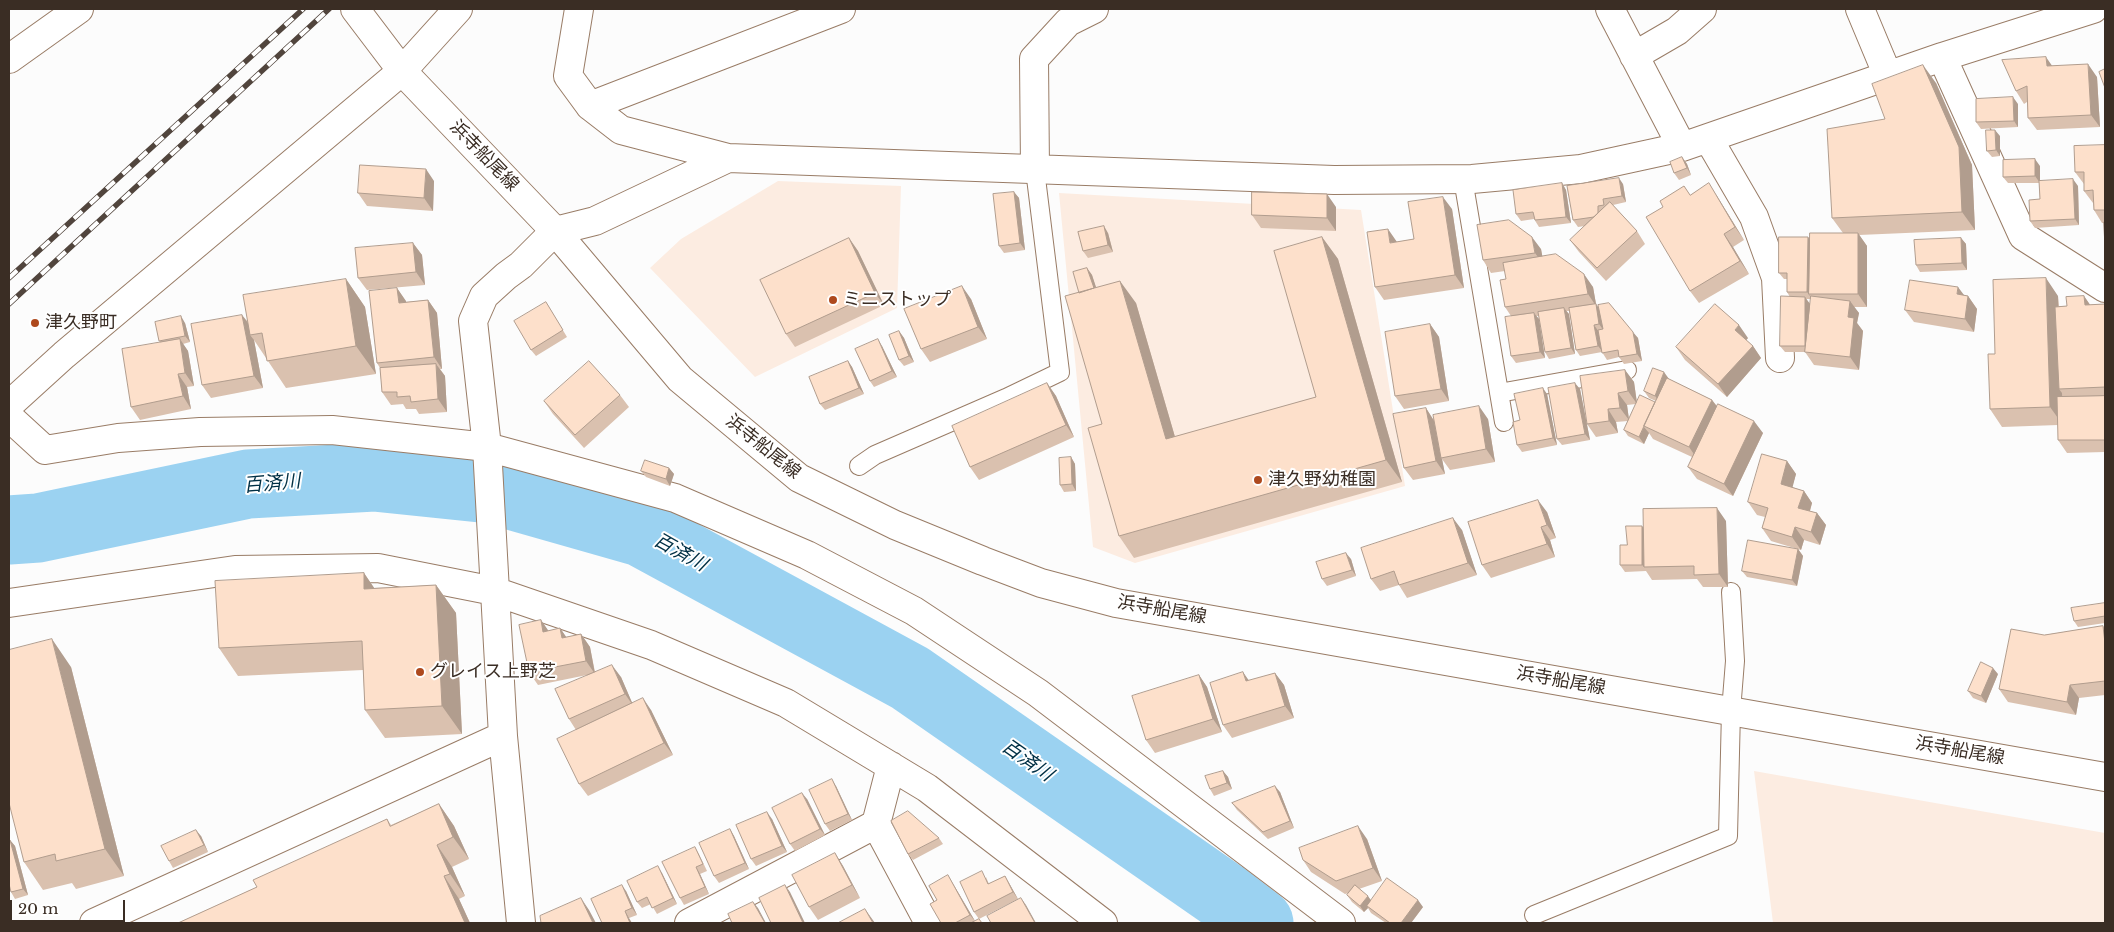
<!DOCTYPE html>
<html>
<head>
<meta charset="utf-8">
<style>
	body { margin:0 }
	#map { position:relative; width:2114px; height:932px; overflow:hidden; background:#fcfcfc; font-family:"Libre Baskerville",serif }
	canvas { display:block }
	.frame { position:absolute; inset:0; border:10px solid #3a2d24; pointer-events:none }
	.scale { position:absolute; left:10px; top:900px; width:115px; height:22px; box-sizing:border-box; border:2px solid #3a2d24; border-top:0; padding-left:6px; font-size:15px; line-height:18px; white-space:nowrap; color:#3a2d24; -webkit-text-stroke:4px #fff; paint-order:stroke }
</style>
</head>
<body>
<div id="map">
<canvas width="2114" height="932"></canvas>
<div class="frame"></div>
<div class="scale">20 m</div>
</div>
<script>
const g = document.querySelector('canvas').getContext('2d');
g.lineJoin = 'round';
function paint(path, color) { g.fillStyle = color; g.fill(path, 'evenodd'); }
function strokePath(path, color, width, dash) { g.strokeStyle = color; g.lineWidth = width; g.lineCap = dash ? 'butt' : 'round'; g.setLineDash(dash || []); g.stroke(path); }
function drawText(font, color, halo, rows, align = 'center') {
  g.font = font + ' "Libre Baskerville","Noto Sans JP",serif'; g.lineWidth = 4; g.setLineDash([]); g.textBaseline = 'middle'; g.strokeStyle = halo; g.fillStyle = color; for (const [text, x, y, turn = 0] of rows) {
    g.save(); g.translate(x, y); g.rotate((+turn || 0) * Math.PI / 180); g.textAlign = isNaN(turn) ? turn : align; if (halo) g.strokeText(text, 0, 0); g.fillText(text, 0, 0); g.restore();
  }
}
const built = new Path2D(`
	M778,181L901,186L897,308L755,377L650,268L681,239Z
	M1059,193L1361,210L1405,486L1135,563L1093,547Z
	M1754,771L2105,833V923H1773Z`);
const river = new Path2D(`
	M9,530L38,528L248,484L374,477L490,489L641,532L910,678L1221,894L1259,923`);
const lane = new Path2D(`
	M1463,179L1504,422
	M1499,393L1627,370
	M859,466L875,455L1006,398L1060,372L1035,170
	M1534,915L1728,836L1731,711L1735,661L1731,592`);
const street = new Path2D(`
	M579,9L568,76L590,106L621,130L728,158
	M1610,9L1682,147
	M1860,9L1888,76
	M1634,56L1677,31L1702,9
	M1942,57L2023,236L2105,288
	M9,59L79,9
	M402,71L458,9
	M590,106L841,9
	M1708,138L1754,217L1776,278L1780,358
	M1035,170L1034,59L1068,22L1094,9
	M9,417L45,450L118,438L200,432L332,430L487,447L675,498L807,555L914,611L1038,693L1341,923
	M9,603L235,570L378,568L494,591L651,645L786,703L927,788L1103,923
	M876,824L929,923
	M94,923L503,736
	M521,923L503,736L487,447L473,321L484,296L506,276L521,265L555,231L595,221L728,158L1334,180L1472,179L1581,169L1682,147L1942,57L2093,9
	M689,923L876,824L891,766`);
const secondary = new Path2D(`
	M355,9L402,71L555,231L680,379L799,478L895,525L983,561L1041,583L1116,603L2105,777
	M9,405L64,355L402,71`);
const rail = new Path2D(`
	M9,278L303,9
	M9,304L329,9`);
const wall = new Path2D(`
	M2052,66L2097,77L2100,127L2037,130L2028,118L2027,102L2024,104L2016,91Z
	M1936,83L1972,165L1975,230L1859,235L1867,246V307H1854L1859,313L1857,323L1863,331L1859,370L1814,365L1805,352H1785L1780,346L1790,297L1787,292V279H1784L1779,273L1808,237L1810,240L1843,233L1832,218L1885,119ZM1806,299H1811L1810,308V304Z
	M2018,104V127L1981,129L1976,122Z
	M2000,136V156L1992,157L1987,151Z
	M2105,145V246L2104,223H2102L2094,210L2093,203L2084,191V184L2075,172Z
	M1682,157L1687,164L1691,175L1679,180L1674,173Z
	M2040,166V181L2078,186L2079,225L2035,228L2030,221L2040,199L2039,183H2008L2003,177Z
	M434,181L433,211L367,206L358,193Z
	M1562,183L1566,190L1571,223L1539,227L1534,219L1521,221L1516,214Z
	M1623,184L1626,202L1613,205L1637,231L1645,244L1606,281L1579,252L1570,240L1585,226L1578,227L1573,220Z
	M1684,186L1690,195L1717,196L1744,240L1733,247L1749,274L1699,303L1690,291L1663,207Z
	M1014,192L1019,198L1025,250L1004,253L999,246Z
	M1336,207V231L1261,228L1252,215Z
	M1452,209L1464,288L1384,300L1375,287L1397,242L1414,239Z
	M1108,233L1113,252L1088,258L1083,251Z
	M1322,237L1338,259L1402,482L1134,558L1119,536L1102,424L1079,293L1087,268L1092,275L1096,288L1136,303L1175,437L1316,397Z
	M849,238L858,251L884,305L795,347L786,334Z
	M1961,238L1966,244L1967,270L1920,272L1916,265Z
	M413,243L422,255L425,285L367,290L358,278Z
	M1541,249L1542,256L1593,287L1596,304L1599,308L1638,338L1642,361L1624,364L1619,357L1607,360L1602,352L1580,356L1576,350L1569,311H1566L1569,314L1575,354L1549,359L1545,352L1539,316H1536L1539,319L1545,358L1516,363L1511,356V316L1505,307L1506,279L1505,271L1491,273L1483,260Z
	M346,279L365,307L376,374L286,388L254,340L263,388L211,398L202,385L242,315L248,322Z
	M397,288L406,302L428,300L437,313L442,369H440L445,376L447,412L419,414L416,409H406L403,404L391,405L382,392L380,368L377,363Z
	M1964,295L1968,296L1977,309L1974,332L1914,322L1905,310Z
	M2058,296L2059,306H2067L2084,296L2090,305L2105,304V452L2067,453L2058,440V425L2002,427L1990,409L1995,354Z
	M971,299L987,339L930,362L921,349Z
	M546,302L567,337L536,356L531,350Z
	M185,323L190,342L183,344L188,351L194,386L187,387L191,409L140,420L131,407L160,342L159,341Z
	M1430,324L1439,337L1449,401L1404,409L1395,396Z
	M899,331L904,338L914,362L904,366L899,360Z
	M1748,338L1746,340L1753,346L1761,358L1727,397L1685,360L1676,347Z
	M882,346L897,377L874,387L870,381Z
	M848,361L852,367L864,394L825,410L820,404Z
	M1625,370L1634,382L1637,402H1655L1656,401L1649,398L1644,391L1669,379L1712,400L1717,406L1763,433L1733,496L1697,479L1688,467L1692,457L1653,439L1649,433L1644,444L1628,436L1624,430L1628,421L1616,422L1618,433L1596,437L1587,424ZM1636,404L1629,419L1627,405Z
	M1047,383L1056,396L1074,437L979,480L970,467Z
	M1580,389L1590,440L1562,445L1557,439Z
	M1547,394L1557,445L1522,452L1517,445L1520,420Z
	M620,395L629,407L584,448L553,414L544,401Z
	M1426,408L1433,419H1488L1495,462L1450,470L1442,459L1445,474L1413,480L1404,468Z
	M1071,457L1075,464L1076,491L1064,492L1060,485Z
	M1787,461L1796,474L1792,487L1804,491L1812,503L1810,511L1817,513L1826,525L1820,545L1804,540L1801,550L1771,541L1762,528L1765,517L1757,515L1748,502Z
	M669,468L674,474L670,486L646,477L641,471Z
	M1547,512L1556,538L1550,540L1555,557L1491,578L1482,565Z
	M1726,521L1728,587H1703L1697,579L1652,580L1646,571L1625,572L1620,565L1627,545L1643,527Z
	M1462,530L1477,575L1407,598L1399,585L1380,591L1371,579Z
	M1798,549L1803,556L1797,586L1747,577L1742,571Z
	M1351,559L1356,576L1327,586L1322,579Z
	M364,573L374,588L436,585L456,613L462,734L385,738L365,710L363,670L238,676L219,648Z
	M2105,603V623L2078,627L2074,621Z
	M541,620L548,631L560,628L566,637L581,634L590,647L595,672L621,677L632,703L651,710L673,755L588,796L579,784L576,730L569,719L587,675L538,685L529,672Z
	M2103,626L2105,630V695L2079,698L2076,715L2008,702L1999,689L2044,635Z
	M71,667L124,876L76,889L72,883L43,890L24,862Z
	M1275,673L1284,685L1294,718L1232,738L1223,725Z
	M1998,674L1986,703L1973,698L1968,691Z
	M1199,675L1207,687L1222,732L1155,753L1146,740Z
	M1223,771L1228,777L1232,789L1214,796L1210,789Z
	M836,786L852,820L830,831L825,824Z
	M1280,792L1294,828L1268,839L1237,810L1232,803Z
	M807,799L825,835L795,851L790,844Z
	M439,804L454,826L469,859L452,867L465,896L459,899L470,923H178L257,887L387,819L391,825Z
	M772,819L787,852L756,866L751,859Z
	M730,829L734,836L749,869L719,883L714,876Z
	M201,836L208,852L173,868L169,861Z
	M939,838L943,844L913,860L908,854Z
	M1367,839L1382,881L1359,889L1371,900L1423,907L1411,923H1386L1371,913L1368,908L1364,912L1352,902L1347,895L1349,893L1345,894L1311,872L1303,860Z
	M10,840L15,846L28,895L15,899L11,892Z
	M695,847L699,854L707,871L700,874L709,894L684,905L680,898Z
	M835,853L843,866L860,898L818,920L809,907Z
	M662,873L677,904L657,914L651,904L642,908L637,902Z
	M948,875L952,882L975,921L979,919L974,912L986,877L989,884L1005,876L1009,883L1018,899L979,919L982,923H941L937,900Z
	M626,891L637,915L629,918L602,923Z`);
const shadedWall = new Path2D(`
	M2046,57L2055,70L2047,66Z
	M2088,64L2097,77L2100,127L2091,115Z
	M1923,65L1936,83L1972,165L1975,230L1962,212Z
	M2013,97L2018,104V127L2014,121Z
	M1995,130L2000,136V156L1996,150Z
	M1682,157L1687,164L1691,175L1687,168Z
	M2035,159L2040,166V183L2035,176Z
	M426,169L434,181L433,211L424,198Z
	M1619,178L1623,184L1626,202L1622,196Z
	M2073,179L2078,186L2079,225L2075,219Z
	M1562,183L1566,190L1571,223L1566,217Z
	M1709,183L1717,196L1744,240L1735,227Z
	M1014,192L1019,198L1025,250L1020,243Z
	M1327,194L1336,207V231L1327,218Z
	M1443,197L1452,209L1464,288L1455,275Z
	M1104,226L1108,233L1113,252L1108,245Z
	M1388,229L1397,242L1390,243Z
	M1858,233L1867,246V307L1858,294Z
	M1724,234L1733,247L1749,274L1740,261Z
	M1322,237L1338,259L1402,482L1386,460Z
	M1532,237L1541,249L1544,265L1535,253Z
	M1808,237L1812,244L1809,294L1812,299L1807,292Z
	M849,238L858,251L884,305L875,293Z
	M1961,238L1966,244L1967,270L1962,263Z
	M413,243L422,255L425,285L416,272Z
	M1087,268L1092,275L1102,305L1098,299Z
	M1584,274L1593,287L1596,304L1600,310L1604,331L1599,324L1596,306L1588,294Z
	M2046,278L2058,296L2061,389H2059L2062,393L2063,425L2050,407Z
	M346,279L365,307L376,374L356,346Z
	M1120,281L1136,303L1182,461L1166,439Z
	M962,286L971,299L987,339L978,327Z
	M1958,287L1967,299L1957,294Z
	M397,288L406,301L408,316L399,303Z
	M1968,296L1977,309L1974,332L1965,319Z
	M2084,296L2093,309L2085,305Z
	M1805,297L1810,304L1809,352L1805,346Z
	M428,300L437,313L442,369L434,357Z
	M1850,301L1859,313L1857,323L1863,331L1859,370L1850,357L1848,317Z
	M1564,308L1569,314L1575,354L1571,348Z
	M1534,313L1539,319L1545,358L1540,352Z
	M242,315L251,327L250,335L254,340L263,388L254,376Z
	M181,316L185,323L190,342L185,336Z
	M1430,324L1439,337L1449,401L1441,389Z
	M1594,325L1599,332L1603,352L1598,346Z
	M1739,325L1748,338L1744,343L1735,330Z
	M899,331L904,338L914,362L909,356Z
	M1633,332L1638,338L1642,361L1637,354Z
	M180,339L188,351L194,386L185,373Z
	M878,339L882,346L897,377L892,371Z
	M1753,346L1761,358L1727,397L1718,384Z
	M848,361L852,367L864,394L859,388Z
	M436,364L445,376L447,412L438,399Z
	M1625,370L1634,382L1637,404L1628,391Z
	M1664,372L1669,379L1660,402L1655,396Z
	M178,374L187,387L191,409L183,396Z
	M1047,383L1056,396L1074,437L1066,425Z
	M1575,383L1580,389L1590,440L1585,434Z
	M1543,388L1547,394L1557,445L1553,438Z
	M1618,393L1627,405L1629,420L1620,408Z
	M1712,400L1721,412L1698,460L1689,447Z
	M1479,406L1488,419L1495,462L1486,449Z
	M1426,408L1434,421L1441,458L1442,459L1445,474L1436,461Z
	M1608,409L1616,422L1618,433L1609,421Z
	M1754,421L1763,433L1733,496L1724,484Z
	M1644,427L1649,433L1644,444L1639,437Z
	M1071,457L1075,464L1076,491L1072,484Z
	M1787,461L1796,474L1790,497L1781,484Z
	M669,468L674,474L670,486L666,479Z
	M1804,491L1812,503L1807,521L1798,508Z
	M1538,500L1547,512L1556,538L1547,525Z
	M1717,508L1726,521L1728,587L1719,574Z
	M1817,513L1826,525L1820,545L1811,532Z
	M1453,518L1462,530L1477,575L1468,563Z
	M1642,526L1646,532L1644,567L1642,565Z
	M1541,527L1550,540L1555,557L1547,544Z
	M1795,527L1804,540L1801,550L1792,537Z
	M1798,549L1803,556L1797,586L1792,580Z
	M1346,553L1351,559L1356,576L1352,570Z
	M364,573L383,601L364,589Z
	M436,585L456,613L462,734L442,706Z
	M541,620L550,633L543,632Z
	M2103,626L2105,630V643Z
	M560,628L569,641L562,638Z
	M581,634L590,647L595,674L586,661Z
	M52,639L71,667L124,876L105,849Z
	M612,665L621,677L634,707L625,694Z
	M1993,668L1998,674L1986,703L1981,696Z
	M1243,672L1252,685L1246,681Z
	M1275,673L1284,685L1294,718L1285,706Z
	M1199,675L1207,687L1222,732L1213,719Z
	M2070,685L2079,698L2076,715L2067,702Z
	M643,698L651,710L673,755L664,743Z
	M1223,771L1228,777L1232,789L1227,783Z
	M832,779L836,786L852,820L848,814Z
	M1275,786L1280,792L1294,828L1290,821Z
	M802,793L807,799L825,835L820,829Z
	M439,804L454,826L469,859L453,837Z
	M767,812L772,819L787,852L782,846Z
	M1358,826L1367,839L1382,881L1373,868Z
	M730,829L734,836L749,869L745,863Z
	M196,830L201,836L208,852L204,845Z
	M10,840L15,846L28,895L23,889Z
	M437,845L452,867L465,896L450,874Z
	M835,853L843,866L860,898L852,885Z
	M658,866L662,873L677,904L673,898Z
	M696,867L700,874L709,894L705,887Z
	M948,875L952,882L975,921L970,915Z
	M444,876L459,899L470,923H465Z
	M1005,876L1009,883L1018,899L1013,892Z
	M622,885L626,891L637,915L632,908Z
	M785,885L790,892L805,923H803Z
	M1368,896L1372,902L1367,906L1368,908L1364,912L1360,906Z
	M581,898L589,910L596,923H593Z
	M1021,898L1026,905L1036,923H1035Z
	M1418,900L1423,907L1411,923H1401Z
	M753,902L758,908L766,923H765Z
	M865,909L875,923H873Z
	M625,911L629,918L632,923H630Z`);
const building = new Path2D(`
	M2046,57L2047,66L2088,64L2091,115L2028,118L2027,86L2016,91L2002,60Z
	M1923,65L1959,147L1962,212L1832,218L1827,129L1885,119L1872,84Z
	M2105,69V88L2099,72Z
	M2013,97L2014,121L1976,122V99Z
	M1986,130H1995L1996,150L1987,151Z
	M2105,145V210H2094L2093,190L2084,191V172H2075L2074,146Z
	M1682,157L1687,168L1674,173L1670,162Z
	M2035,159V176L2003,177V160Z
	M360,165L426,169L424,198L358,193Z
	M1619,178L1622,196L1603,199L1604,205L1598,206V213L1594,217L1573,220L1567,186Z
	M2073,179L2075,219L2030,221L2029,200L2040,199L2039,181Z
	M1562,183L1566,217L1535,220L1533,212L1516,214L1513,190Z
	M1709,183L1735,227L1724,234L1740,261L1690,291L1646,217L1663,207L1660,201L1684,186L1690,195Z
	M1014,192L1020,243L999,246L993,194Z
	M1252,192L1327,194V218L1252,215Z
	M1443,197L1455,275L1375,287L1367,232L1388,229L1390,243L1414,239L1408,202Z
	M1610,202L1637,231L1597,268L1570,240Z
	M1509,220L1532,237L1535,253L1483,260L1477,225Z
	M2104,222H2105V245Z
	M1104,226L1108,245L1083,251L1078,232Z
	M1810,233H1858V294H1809Z
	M1322,237L1386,460L1119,536L1088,428L1102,424L1065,296L1120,281L1166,439L1316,397L1274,251Z
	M1779,237H1808L1807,292H1787V273H1779Z
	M849,238L875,293L786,334L760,280Z
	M1961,238L1962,263L1916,265L1914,240Z
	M413,243L416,272L358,278L355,248Z
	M1556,254L1584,274L1588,294L1505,307L1500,280L1506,279L1503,263Z
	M1087,268L1094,288L1079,293L1073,272Z
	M2046,278L2050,407L1990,409L1988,354H1995L1993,280Z
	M346,279L356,346L267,361L262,333L250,335L243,295Z
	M1910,280L1958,287L1957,294L1968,296L1965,319L1905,310Z
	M962,286L978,327L921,349L904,309Z
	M397,288L399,303L428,300L434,357L377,363L369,291Z
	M1781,296L1805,297V346H1780Z
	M1811,296L1850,301L1848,317L1854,318L1850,357L1805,352Z
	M2084,296L2085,305L2105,304V387L2059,389L2055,307L2067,306L2066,297Z
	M546,302L563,330L531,350L514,321Z
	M1609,303L1633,332L1637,354L1619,357L1618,350L1602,353L1598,330L1603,329L1598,305Z
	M1596,304L1599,324L1594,325L1598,346L1576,350L1569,308Z
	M1715,304L1739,325L1735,330L1753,346L1718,384L1676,347Z
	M1564,308L1571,348L1545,352L1538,312Z
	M1534,313L1540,352L1511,356L1505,317Z
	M242,315L254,376L202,385L191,324Z
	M181,316L185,336L159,341L155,322Z
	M1430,324L1441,389L1395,396L1385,332Z
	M899,331L909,356L899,360L889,335Z
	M180,339L185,373L178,374L183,396L131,407L122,349Z
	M878,339L892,371L870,381L855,349Z
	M589,361L620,395L575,435L544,401Z
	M848,361L859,388L820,404L809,377Z
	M436,364L438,399L411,402L410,396L397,397V392H382L380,368Z
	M1653,368L1664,372L1655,396L1644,391Z
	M1625,370L1628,391L1618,393L1620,408L1608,409L1609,421L1587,424L1580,376Z
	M1667,378L1712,400L1689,447L1644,426Z
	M1047,383L1066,425L970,467L952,426Z
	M1575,383L1585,434L1557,439L1548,388Z
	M1543,388L1553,438L1517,445L1513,422L1520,420L1514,394Z
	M1640,395L1655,402L1639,437L1624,430Z
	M2105,396V440H2058L2057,397Z
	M1718,404L1754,421L1724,484L1688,467Z
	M1479,406L1486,449L1441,458L1433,415Z
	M1426,408L1436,461L1404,468L1393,414Z
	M1762,454L1787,461L1781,484L1804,491L1798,508L1817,513L1811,532L1795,527L1792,537L1762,528L1768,508L1748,502Z
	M1071,457L1072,484L1060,485L1059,458Z
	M645,460L669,468L666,479L641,471Z
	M1538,500L1547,525L1541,527L1547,544L1482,565L1468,522Z
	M1717,508L1719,574L1694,575V566L1644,567L1643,509Z
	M1453,518L1468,563L1399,585L1394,571L1371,579L1361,548Z
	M1626,526H1642V565H1620V545H1627Z
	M1748,540L1798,549L1792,580L1742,571Z
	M1346,553L1352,570L1322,579L1316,562Z
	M364,573V589L436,585L442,706L365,710L362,641L219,648L215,581Z
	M2105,603V616L2074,621L2071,608Z
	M541,620L543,632L560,628L562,638L581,634L586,661L529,672L519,625Z
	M2103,626L2105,643V681L2070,685L2067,702L1999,689L2011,629L2044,635Z
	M52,639L105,849L56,861L55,854L24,862L9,803V650Z
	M1981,662L1993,668L1981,696L1968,691Z
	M612,665L625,694L569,719L555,689Z
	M1243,672L1246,681L1275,673L1285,706L1223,725L1210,683Z
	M1199,675L1213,719L1146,740L1132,696Z
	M643,698L664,743L579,784L557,739Z
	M1223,771L1227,783L1210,789L1205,776Z
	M832,779L848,814L825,824L809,790Z
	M1275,786L1290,821L1263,832L1232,803Z
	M802,793L820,829L790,844L772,808Z
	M439,804L453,837L437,845L450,874L444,876L465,923H178L257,887L253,880L387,819L390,826Z
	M908,811L939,838L908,854L891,821Z
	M767,812L782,846L751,859L736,825Z
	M1358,826L1373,868L1336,881L1303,860L1299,848Z
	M730,829L745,863L714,876L699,843Z
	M196,830L204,845L169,861L161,846Z
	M9,840H10L23,889L11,892L9,884Z
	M695,847L703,864L696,867L705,887L680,898L662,862Z
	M835,853L852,885L809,907L792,875Z
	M658,866L673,898L652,908L647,897L637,902L627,881Z
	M982,871L988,884L1005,876L1013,892L974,912L960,882Z
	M948,875L970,915L955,923H941L930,904L937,900L929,886Z
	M1387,878L1418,900L1401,923H1390L1367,906Z
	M622,885L632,908L625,911L630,923H602L591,899Z
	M785,885L803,923H771L759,898Z
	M1355,885L1368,896L1360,906L1347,895Z
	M581,898L593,923H541L540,916Z
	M1021,898L1035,923H991L987,916Z
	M753,902L765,923H732L728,914Z
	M865,909L873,923H838Z
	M979,919L982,923H971Z`);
const markers = [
	[833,300,5,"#ae491d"],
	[35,323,5,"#ae491d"],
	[1258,480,5,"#ae491d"],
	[420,672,5,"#ae491d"]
];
const streetNames = [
	["浜寺船尾線",484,156,46],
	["浜寺船尾線",763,447,39],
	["浜寺船尾線",1162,610,10],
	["浜寺船尾線",1561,681,10],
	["浜寺船尾線",1960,751,10]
];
const poiNames = [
	["ミニストップ",843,300],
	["津久野町",45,323],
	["津久野幼稚園",1268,480],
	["グレイス上野芝",430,672]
];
const waterNames = [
	["百済川",272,484,-5],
	["百済川",680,553,29],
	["百済川",1027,761,35]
];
paint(built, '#fcece1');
strokePath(river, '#9bd2f1', 69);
strokePath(lane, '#997c66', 20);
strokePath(street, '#997c66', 30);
strokePath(secondary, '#997c66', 30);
strokePath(lane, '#fff', 18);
strokePath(street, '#fff', 28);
strokePath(secondary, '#fff', 28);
strokePath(rail, '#51453d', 5.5);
strokePath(rail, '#fff', 4, [11]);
paint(wall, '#dac1af');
paint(shadedWall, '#b19d8e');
paint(building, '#fde0cb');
strokePath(building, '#b19d8e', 1);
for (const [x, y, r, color] of markers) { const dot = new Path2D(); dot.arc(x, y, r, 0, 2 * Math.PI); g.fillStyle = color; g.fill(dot); strokePath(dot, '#fff', 2); }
drawText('18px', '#3a2d24', '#fff', streetNames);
drawText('18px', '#3a2d24', '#fff', poiNames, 'left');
drawText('italic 19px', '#003045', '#fff', waterNames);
</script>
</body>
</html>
